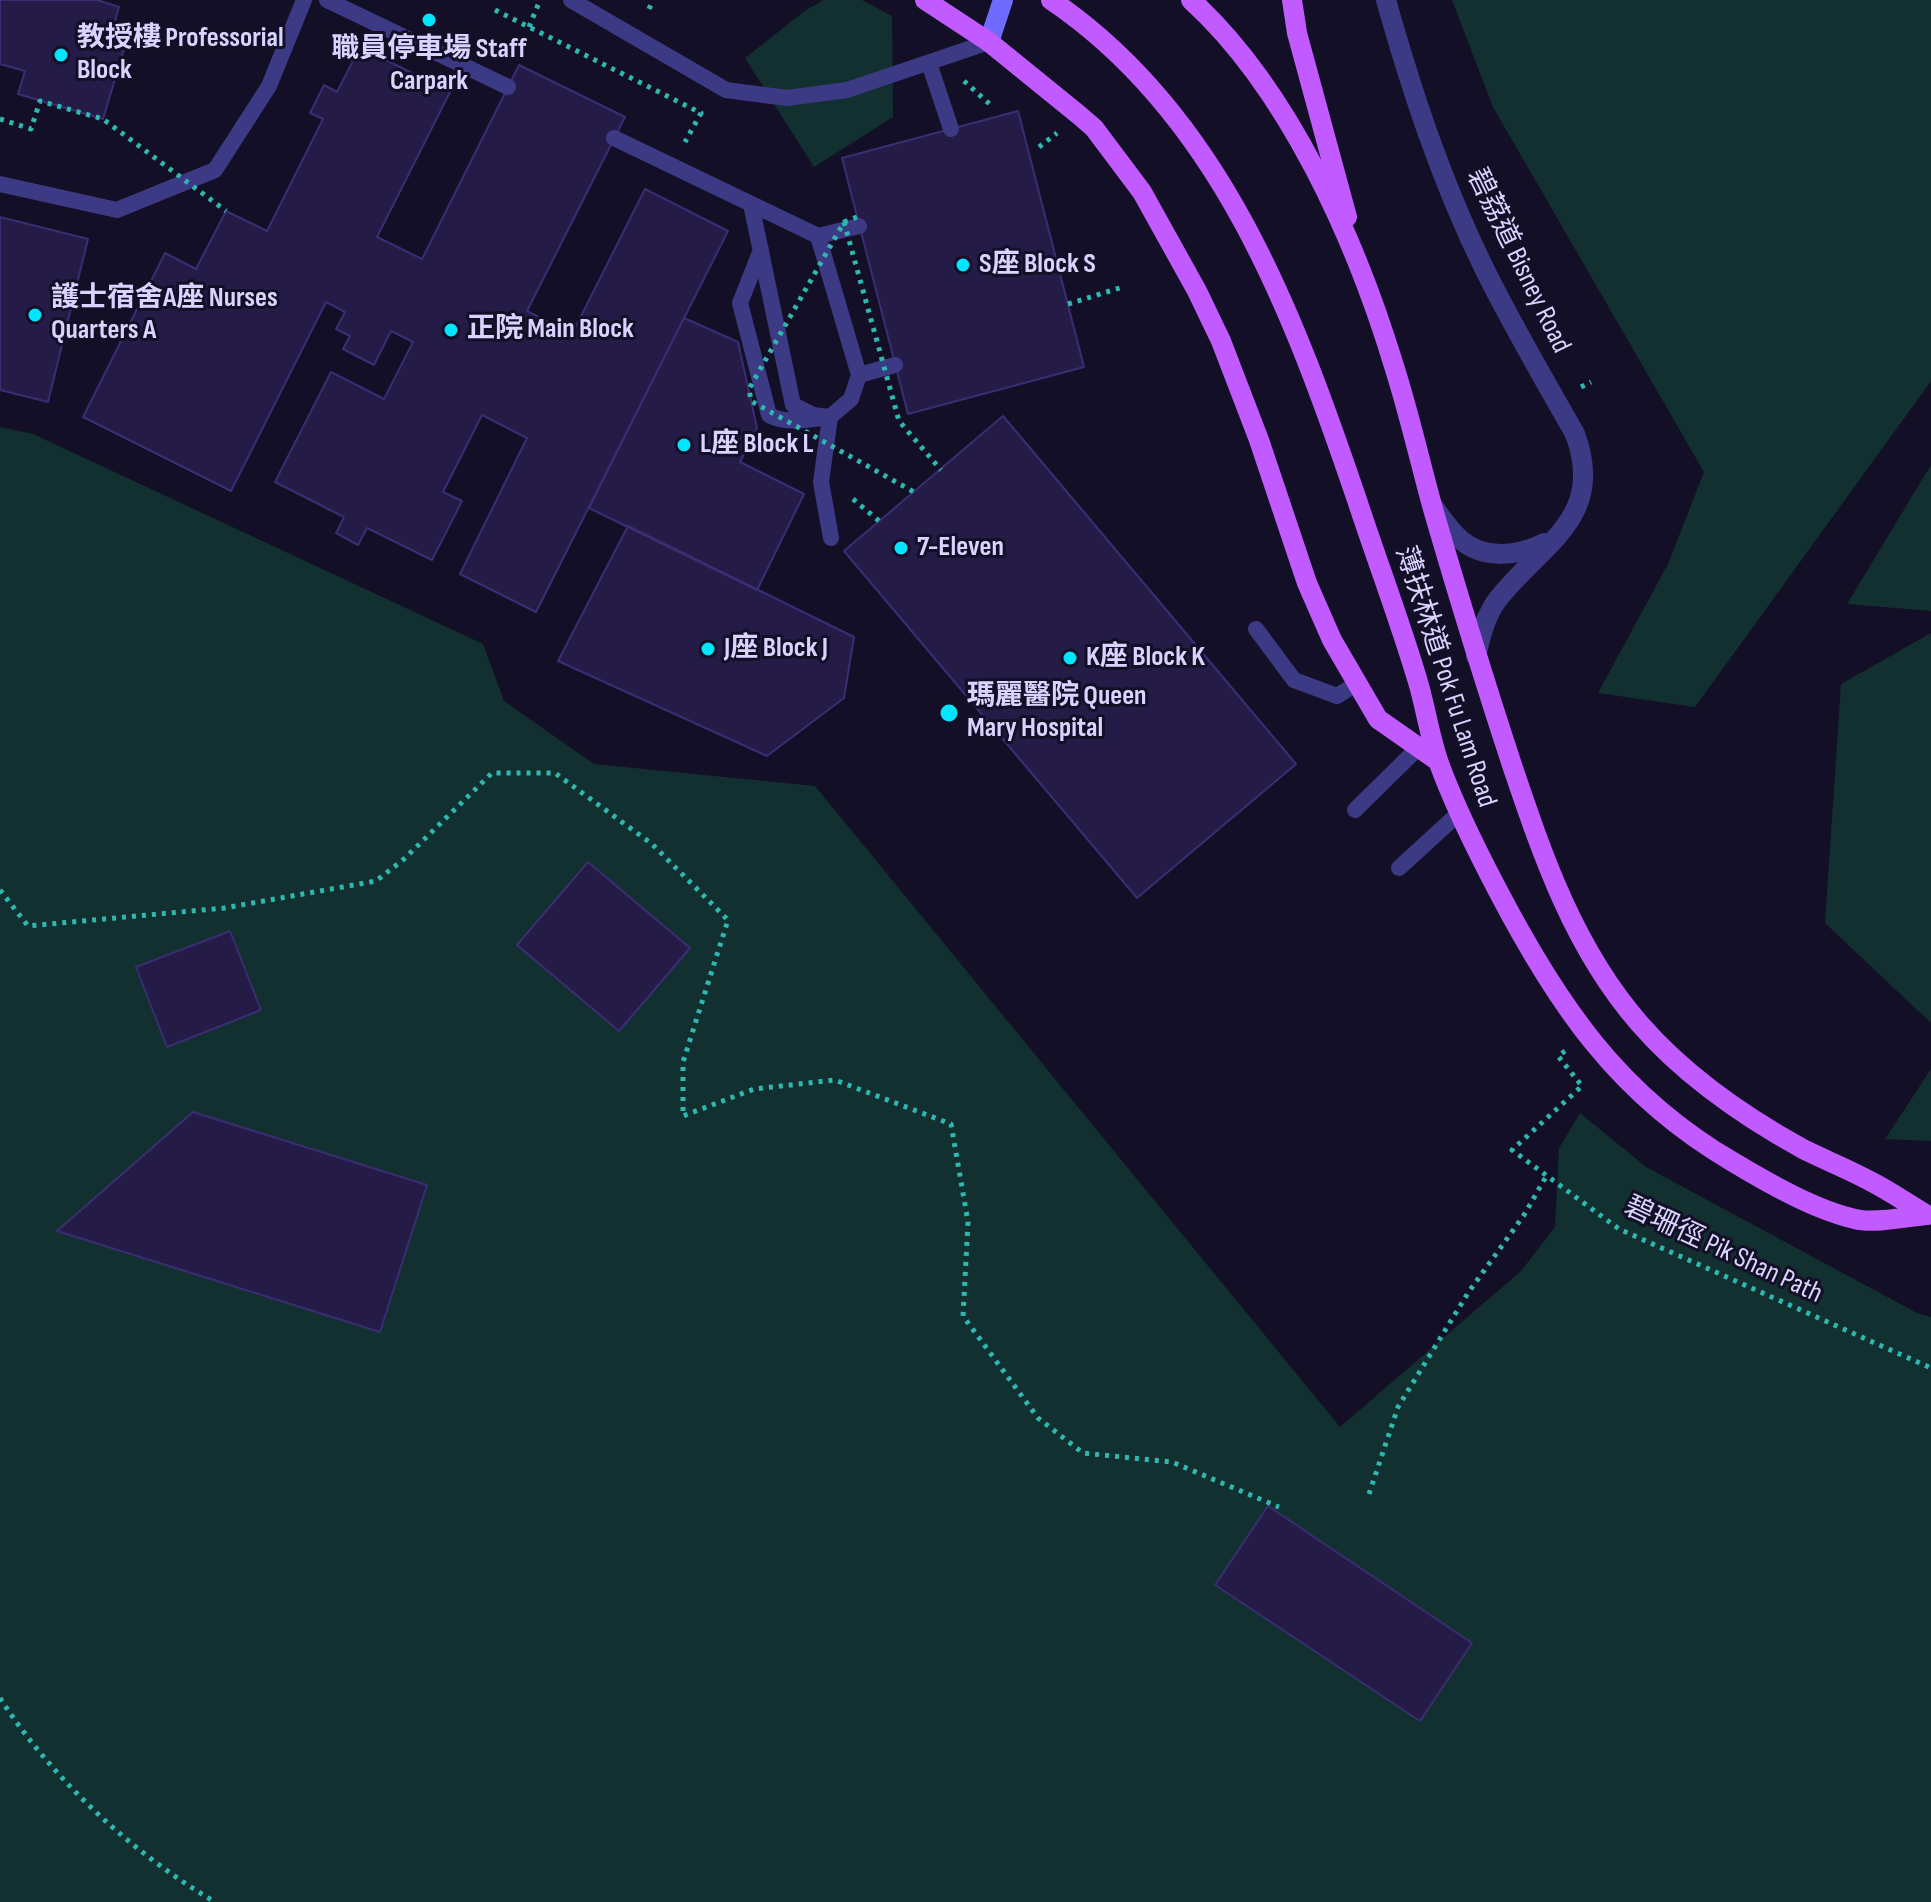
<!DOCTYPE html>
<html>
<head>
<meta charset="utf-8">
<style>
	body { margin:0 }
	canvas { display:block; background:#130f26 }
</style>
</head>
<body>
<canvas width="1931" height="1902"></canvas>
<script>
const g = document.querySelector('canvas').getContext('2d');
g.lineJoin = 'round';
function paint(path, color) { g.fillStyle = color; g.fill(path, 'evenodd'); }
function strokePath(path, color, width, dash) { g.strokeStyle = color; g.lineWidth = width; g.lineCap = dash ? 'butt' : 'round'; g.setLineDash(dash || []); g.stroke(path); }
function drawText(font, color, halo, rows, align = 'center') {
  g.font = font + ' "Sofia Sans Condensed","Noto Sans TC",sans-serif'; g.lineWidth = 6; g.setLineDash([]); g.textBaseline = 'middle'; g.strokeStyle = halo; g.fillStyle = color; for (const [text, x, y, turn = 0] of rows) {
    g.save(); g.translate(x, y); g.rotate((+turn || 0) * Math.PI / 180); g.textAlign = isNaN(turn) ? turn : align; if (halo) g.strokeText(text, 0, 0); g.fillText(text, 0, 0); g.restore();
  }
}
const green = new Path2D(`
	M824,0H862L892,16L893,117L814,167L745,58L806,10Z
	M1452,0H1931V381L1695,707L1598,693L1668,564L1704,472L1493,107Z
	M0,427L33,434L483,644L504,701L594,764L815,786L1340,1427L1521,1271L1555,1227L1559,1148L1580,1113L1646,1167L1917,1313L1931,1317V1902H0Z
	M1931,465V611L1847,604Z
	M1931,633V1023L1825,923L1841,684Z
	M1931,1069V1141L1885,1139Z`);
const building = new Path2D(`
	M0,0H97L119,7L109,42L125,46L103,119L18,94L25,71L0,64Z
	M360,47L450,92L377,237L422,259L519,65L625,117L527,311L572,334L645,189L728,231L536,612L460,574L527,438L482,415L443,492L462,501L432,560L367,528L358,545L336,533L344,517L275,482L331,372L384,399L413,342L391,331L374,365L343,349L350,336L336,329L345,312L326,302L231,491L83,417L165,253L196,269L226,211L267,231L323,119L310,113L324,85L337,92Z
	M1018,111L1084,367L908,414L842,158Z
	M0,217L88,239L48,402L0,390Z
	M684,318L738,342L757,428L740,462L804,494L757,590L589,508Z
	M1003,416L1296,764L1137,898L844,551Z
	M628,526L854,637L844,698L767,756L558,661Z
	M588,862L690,948L619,1031L517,945Z
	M230,931L261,1010L167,1047L136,967Z
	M193,1112L427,1185L380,1332L57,1231Z
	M1268,1506L1472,1643L1420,1721L1215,1585Z`);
const path = new Path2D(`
	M649,9L653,0
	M495,10L701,113L685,142
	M529,27L540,0
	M964,81L993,107
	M1039,147L1057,133
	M1068,304L1123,287
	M1581,387L1591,382
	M853,499L879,521
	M0,890L28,926L224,908L376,881L404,859L492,773H555L652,844L728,920L683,1062V1116L754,1089L835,1080L951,1124L968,1222L963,1316L1038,1418L1083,1453L1172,1462L1279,1507
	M1565,1051L1558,1056L1582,1086L1512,1150L1619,1229L1931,1368
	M1369,1494L1398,1407L1468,1293L1524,1215L1547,1175
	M0,1698C52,1779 132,1853 215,1902`);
const lane = new Path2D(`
	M327,0L508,87
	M571,0L726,90L787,98L847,90L989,42
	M929,63L951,129
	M614,138L818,236L859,226
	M0,184L117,210L215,170L269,86L304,0
	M751,204L793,405L813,415L830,417L851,399L859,375L818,236
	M761,250L740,303L769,415C787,425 811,419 830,417L821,482L831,538
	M859,375L895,365
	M1256,629L1294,680L1337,696L1356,684
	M1355,810L1419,747
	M1399,868L1458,814`);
const street = new Path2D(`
	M1386,0C1412,92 1442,183 1484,268C1512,325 1544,379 1575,434C1606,518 1543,542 1498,599C1485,616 1481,636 1476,656
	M1433,506C1441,517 1450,531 1461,540C1484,560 1519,556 1544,543`);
const secondary = new Path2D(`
	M989,42L1003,0`);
const primary = new Path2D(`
	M925,0L989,42L1079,115L1094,128L1142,192L1197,291L1221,341L1259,440L1307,583L1332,640L1378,719L1438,761
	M1051,0C1221,115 1294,315 1357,500C1377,561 1400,621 1418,682C1426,709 1430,739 1440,766C1456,809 1476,849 1497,889C1557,1004 1618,1095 1733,1162C1768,1183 1815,1210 1855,1219C1873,1224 1907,1217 1926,1215
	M1191,0C1289,89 1356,241 1394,366C1409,413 1420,462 1433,509C1458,595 1484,680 1512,765C1543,857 1574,948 1639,1023C1684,1075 1743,1116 1803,1149C1825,1160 1848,1169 1870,1181C1890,1191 1908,1204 1927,1215
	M1292,0L1297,33L1347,217`);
const pathBridge = new Path2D(`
	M0,119L31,129L40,101L103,119L226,211
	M857,217L844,222L749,389L751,401L914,492
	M844,222L899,421L941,470`);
const markers = [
	[429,20,8,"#00e5ff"],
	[61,55,8,"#00e5ff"],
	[963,265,8,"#00e5ff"],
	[35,315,8,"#00e5ff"],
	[451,330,8,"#00e5ff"],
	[684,445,8,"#00e5ff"],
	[901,548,8,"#00e5ff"],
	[708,649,8,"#00e5ff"],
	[1070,658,8,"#00e5ff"],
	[949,713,10,"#00e5ff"]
];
const poiNames = [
	["教授樓 Professorial",77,39],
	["Block",77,71],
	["職員停車場 Staff",429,50,"center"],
	["Carpark",429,82,"center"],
	["S座 Block S",979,265],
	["護士宿舍A座 Nurses",51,299],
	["Quarters A",51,331],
	["正院 Main Block",467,330],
	["L座 Block L",700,445],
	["7-Eleven",917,548],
	["J座 Block J",724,649],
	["K座 Block K",1086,658],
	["瑪麗醫院 Queen",967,697],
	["Mary Hospital",967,729]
];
const streetNames = [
	["碧荔道 Bisney Road",1518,261,64],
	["薄扶林道 Pok Fu Lam Road",1445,677,72],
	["碧珊徑 Pik Shan Path",1723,1251,25]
];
paint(green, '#12302f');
paint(building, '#241b47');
strokePath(building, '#3b2d73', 2);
strokePath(path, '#2fb8b0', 5, [4, 6]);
strokePath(lane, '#3d3a85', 16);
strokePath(street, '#3d3a85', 20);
strokePath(secondary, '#6f6bff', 20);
strokePath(primary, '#c25bff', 20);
strokePath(pathBridge, '#2fb8b0', 5, [4, 6]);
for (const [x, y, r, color] of markers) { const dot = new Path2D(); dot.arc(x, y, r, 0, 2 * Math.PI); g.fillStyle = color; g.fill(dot); strokePath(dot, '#130f26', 3); }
drawText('bold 28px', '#d9d4ff', '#130f26', poiNames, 'left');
drawText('28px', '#d9d4ff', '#130f26', streetNames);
</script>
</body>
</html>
